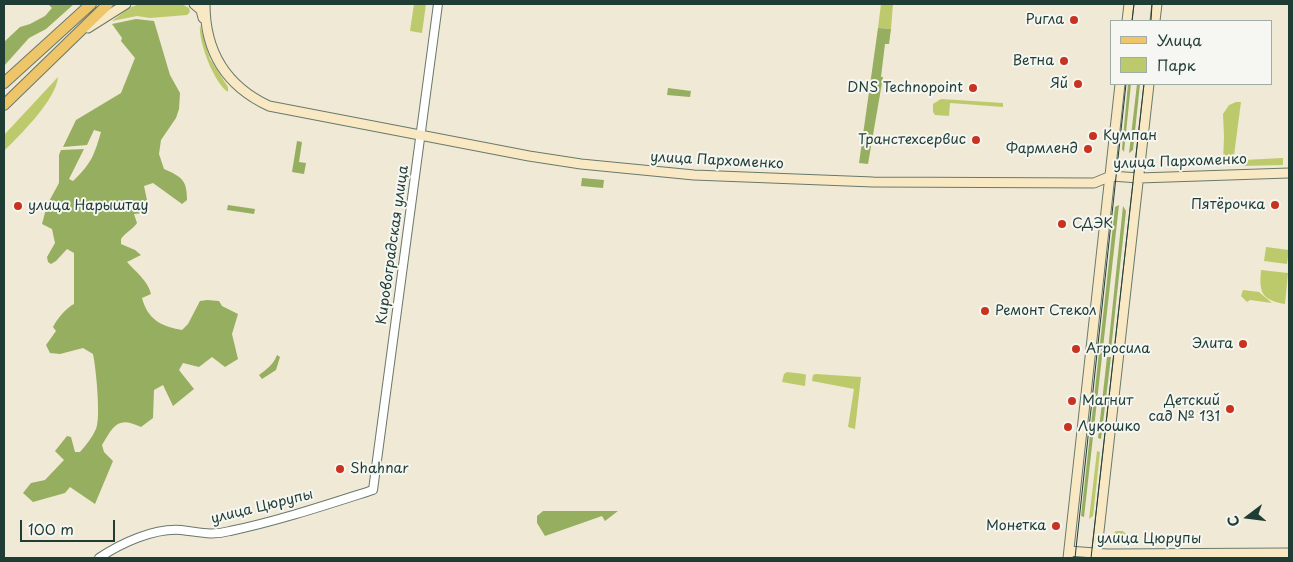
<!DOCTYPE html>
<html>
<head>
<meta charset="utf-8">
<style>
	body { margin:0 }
	#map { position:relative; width:1293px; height:562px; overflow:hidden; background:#f0e9d5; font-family:"Playpen Sans",sans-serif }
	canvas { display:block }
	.frame { position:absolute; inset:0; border:5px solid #1f3d34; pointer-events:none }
	.legend { position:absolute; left:1110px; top:20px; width:162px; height:65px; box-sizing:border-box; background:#f6f6f2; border:1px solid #a0aca6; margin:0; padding:6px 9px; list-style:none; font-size:15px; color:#1f3d34 }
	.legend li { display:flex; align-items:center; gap:10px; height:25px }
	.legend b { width:25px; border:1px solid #a0aca6 }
	.north { position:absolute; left:1223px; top:492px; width:50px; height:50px; -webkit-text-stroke:4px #f6f6f2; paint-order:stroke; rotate:255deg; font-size:14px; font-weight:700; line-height:20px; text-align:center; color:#1f3d34 }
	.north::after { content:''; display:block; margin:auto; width:18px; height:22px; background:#1f3d34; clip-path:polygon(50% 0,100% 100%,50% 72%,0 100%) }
	.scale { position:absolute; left:20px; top:520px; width:95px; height:22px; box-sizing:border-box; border:2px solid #1f3d34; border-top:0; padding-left:6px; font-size:15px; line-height:18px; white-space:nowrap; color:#1f3d34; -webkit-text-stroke:4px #f6f6f2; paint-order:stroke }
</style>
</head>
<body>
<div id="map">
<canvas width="1293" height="562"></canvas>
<div class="frame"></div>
<ul class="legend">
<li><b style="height:6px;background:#eec569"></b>Улица</li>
<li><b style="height:14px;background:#bdca6b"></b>Парк</li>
</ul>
<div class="north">С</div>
<div class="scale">100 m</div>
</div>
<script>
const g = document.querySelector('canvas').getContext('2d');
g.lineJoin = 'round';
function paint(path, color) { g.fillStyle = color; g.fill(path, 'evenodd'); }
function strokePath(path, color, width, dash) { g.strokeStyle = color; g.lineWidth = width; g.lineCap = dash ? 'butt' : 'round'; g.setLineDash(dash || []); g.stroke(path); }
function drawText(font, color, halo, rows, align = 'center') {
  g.font = font + ' "Playpen Sans",sans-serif'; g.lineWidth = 4; g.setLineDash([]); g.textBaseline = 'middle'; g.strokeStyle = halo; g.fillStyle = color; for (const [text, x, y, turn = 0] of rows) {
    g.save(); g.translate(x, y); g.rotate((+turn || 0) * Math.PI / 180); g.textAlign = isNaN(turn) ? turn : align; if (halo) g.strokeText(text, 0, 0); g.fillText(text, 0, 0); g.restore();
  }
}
const green = new Path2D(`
	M139,4H182L189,8L190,12L187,15L150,18L137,16L112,21L129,8Z
	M414,4H426L422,33L410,31Z
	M881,4H893L891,29L878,28Z
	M200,25L210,59L228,87V92C214,83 198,41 200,25Z
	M58,77C56,100 20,135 4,151V135Z
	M941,99L1003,103V107L950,103L949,116L935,115L933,112V104Z
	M1236,102H1241L1233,163L1223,164L1224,136L1223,114L1229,105Z
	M1283,158V165L1243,166V160Z
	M1266,247L1289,250L1287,264L1264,261Z
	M1261,270L1288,273L1285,304C1261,300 1259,292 1261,270Z
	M1243,290L1259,292L1272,303L1250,300L1247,302L1241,296Z
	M787,372L804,374L806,375L805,386L782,382L784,374Z
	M816,374L861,377L855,429L848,427L854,389L812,381L813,375Z
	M1097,451L1100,452L1093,516L1089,519Z
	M1116,531H1123L1128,536V540H1113V534Z`);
const forest = new Path2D(`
	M48,4H74L46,29L29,38L4,66V42L20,27L30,24L45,16L52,8Z
	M136,19L154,21L170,75L180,93L179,109L176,118L161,140L159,154L164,169C182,177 187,180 187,200L182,204L153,183L144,186L148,205L144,213L134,214L137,223C132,230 126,232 121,239V244L135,250L141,255L127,262C136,272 148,281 151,294L142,298C148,320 161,326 182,330L188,324L200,301L207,300L219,301L222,306L238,314L232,334L238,359L225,367L212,357L199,367L183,363L179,370L194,389L173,406L163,385L154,390L153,418L141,427C118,416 114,425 102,445L104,452L113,461L95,504L70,487L65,493L33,502L23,493L31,483L45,480L64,460L55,451L67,436L71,437L75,452H80C86,445 92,438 96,429C101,418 96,368 93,354L83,348L60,354L50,353L46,345L56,331L53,327C56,320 67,307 74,304V253L67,249L56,261L51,264L48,262L47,257L55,243L52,229L42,224L47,205L59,183V155L61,150L84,149L69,179L73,181C91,164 94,156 101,132L94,130L87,145L63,147L76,120L121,93L135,58L121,41L122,38L112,24Z
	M878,28L891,29L889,44H885L881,77H883L868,164L859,163Z
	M1128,84H1131L1124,152L1122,149Z
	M1137,84H1140L1133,150L1129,153Z
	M668,88L691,91L690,97L667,95Z
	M297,141L302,142L299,162L306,163L304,174L292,172Z
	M582,178L604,180L603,188L581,186Z
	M228,205L255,209L254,214L227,210Z
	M1119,205L1084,517L1081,516L1115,207Z
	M1123,206L1126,211L1111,350H1108Z
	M277,355L280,357L276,370L262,379L259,375C266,370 274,364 277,355Z
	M1107,357H1111L1101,439L1098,438Z
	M543,511H618L605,521L602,516L545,536L537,523V516Z`);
const tertiary = new Path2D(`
	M99,558C121,543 154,528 181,530C200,532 210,536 230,531C278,521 326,505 373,490L438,4`);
const secondary = new Path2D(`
	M194,4L201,10L203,18
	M205,4C205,51 226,86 269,106L529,156L581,164L694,175L873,182L1094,183L1111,176L1139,178L1289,173
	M1127,21L1129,4
	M1155,21L1157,4
	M88,28L126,4
	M1069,551L1107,554L1289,553
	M1068,558L1120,84
	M1096,558L1149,84`);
const primary = new Path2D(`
	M4,83L91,4
	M4,105L108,4`);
const tram = new Path2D(`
	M1132,21L1134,4
	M1151,21L1152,4
	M1075,558L1126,84
	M1091,558L1144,84`);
const markers = [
	[1074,20,5,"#c8321e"],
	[1064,61,5,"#c8321e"],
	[1078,84,5,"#c8321e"],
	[973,88,5,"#c8321e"],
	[1093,136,5,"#c8321e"],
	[976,140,5,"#c8321e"],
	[1088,149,5,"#c8321e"],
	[1275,205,5,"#c8321e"],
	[18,206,5,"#c8321e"],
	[1062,224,5,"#c8321e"],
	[985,311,5,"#c8321e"],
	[1243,344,5,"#c8321e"],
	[1076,349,5,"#c8321e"],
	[1072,401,5,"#c8321e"],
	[1230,409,5,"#c8321e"],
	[1068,427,5,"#c8321e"],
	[340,469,5,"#c8321e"],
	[1056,526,5,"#c8321e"]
];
const poiNames = [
	["Ригла",1064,20],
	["Ветна",1054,61],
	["Яй",1068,84],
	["DNS Technopoint",963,88],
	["Кумпан",1103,136,"left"],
	["Транстехсервис",966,140],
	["Фармленд",1078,149],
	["Пятёрочка",1265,205],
	["улица Нарыштау",28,206,"left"],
	["СДЭК",1072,224,"left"],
	["Ремонт Стекол",995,311,"left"],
	["Элита",1233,344],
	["Агросила",1086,349,"left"],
	["Магнит",1082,401,"left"],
	["Детский",1220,401],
	["сад № 131",1220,417],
	["Лукошко",1078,427,"left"],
	["Shahnar",350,469,"left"],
	["Монетка",1046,526]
];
const streetNames = [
	["улица Пархоменко",717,161,3],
	["улица Пархоменко",1180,162,-2],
	["Кировоградская улица",393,245,-82],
	["улица Цюрупы",262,507,-14],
	["улица Цюрупы",1149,539]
];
paint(green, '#bdca6b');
paint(forest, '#96ae5f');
strokePath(tertiary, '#68796c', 10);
strokePath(secondary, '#68796c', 11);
strokePath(primary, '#68796c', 12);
strokePath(tertiary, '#fff', 8);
strokePath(secondary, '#f8e8c3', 9);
strokePath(primary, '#eec569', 10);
strokePath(tram, '#1f3d34', 1);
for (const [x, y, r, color] of markers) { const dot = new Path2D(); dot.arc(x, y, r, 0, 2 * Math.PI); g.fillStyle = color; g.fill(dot); strokePath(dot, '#f6f6f2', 2); }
drawText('14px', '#1f3d34', '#f6f6f2', poiNames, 'right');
drawText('14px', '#1f3d34', '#f6f6f2', streetNames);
</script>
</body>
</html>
